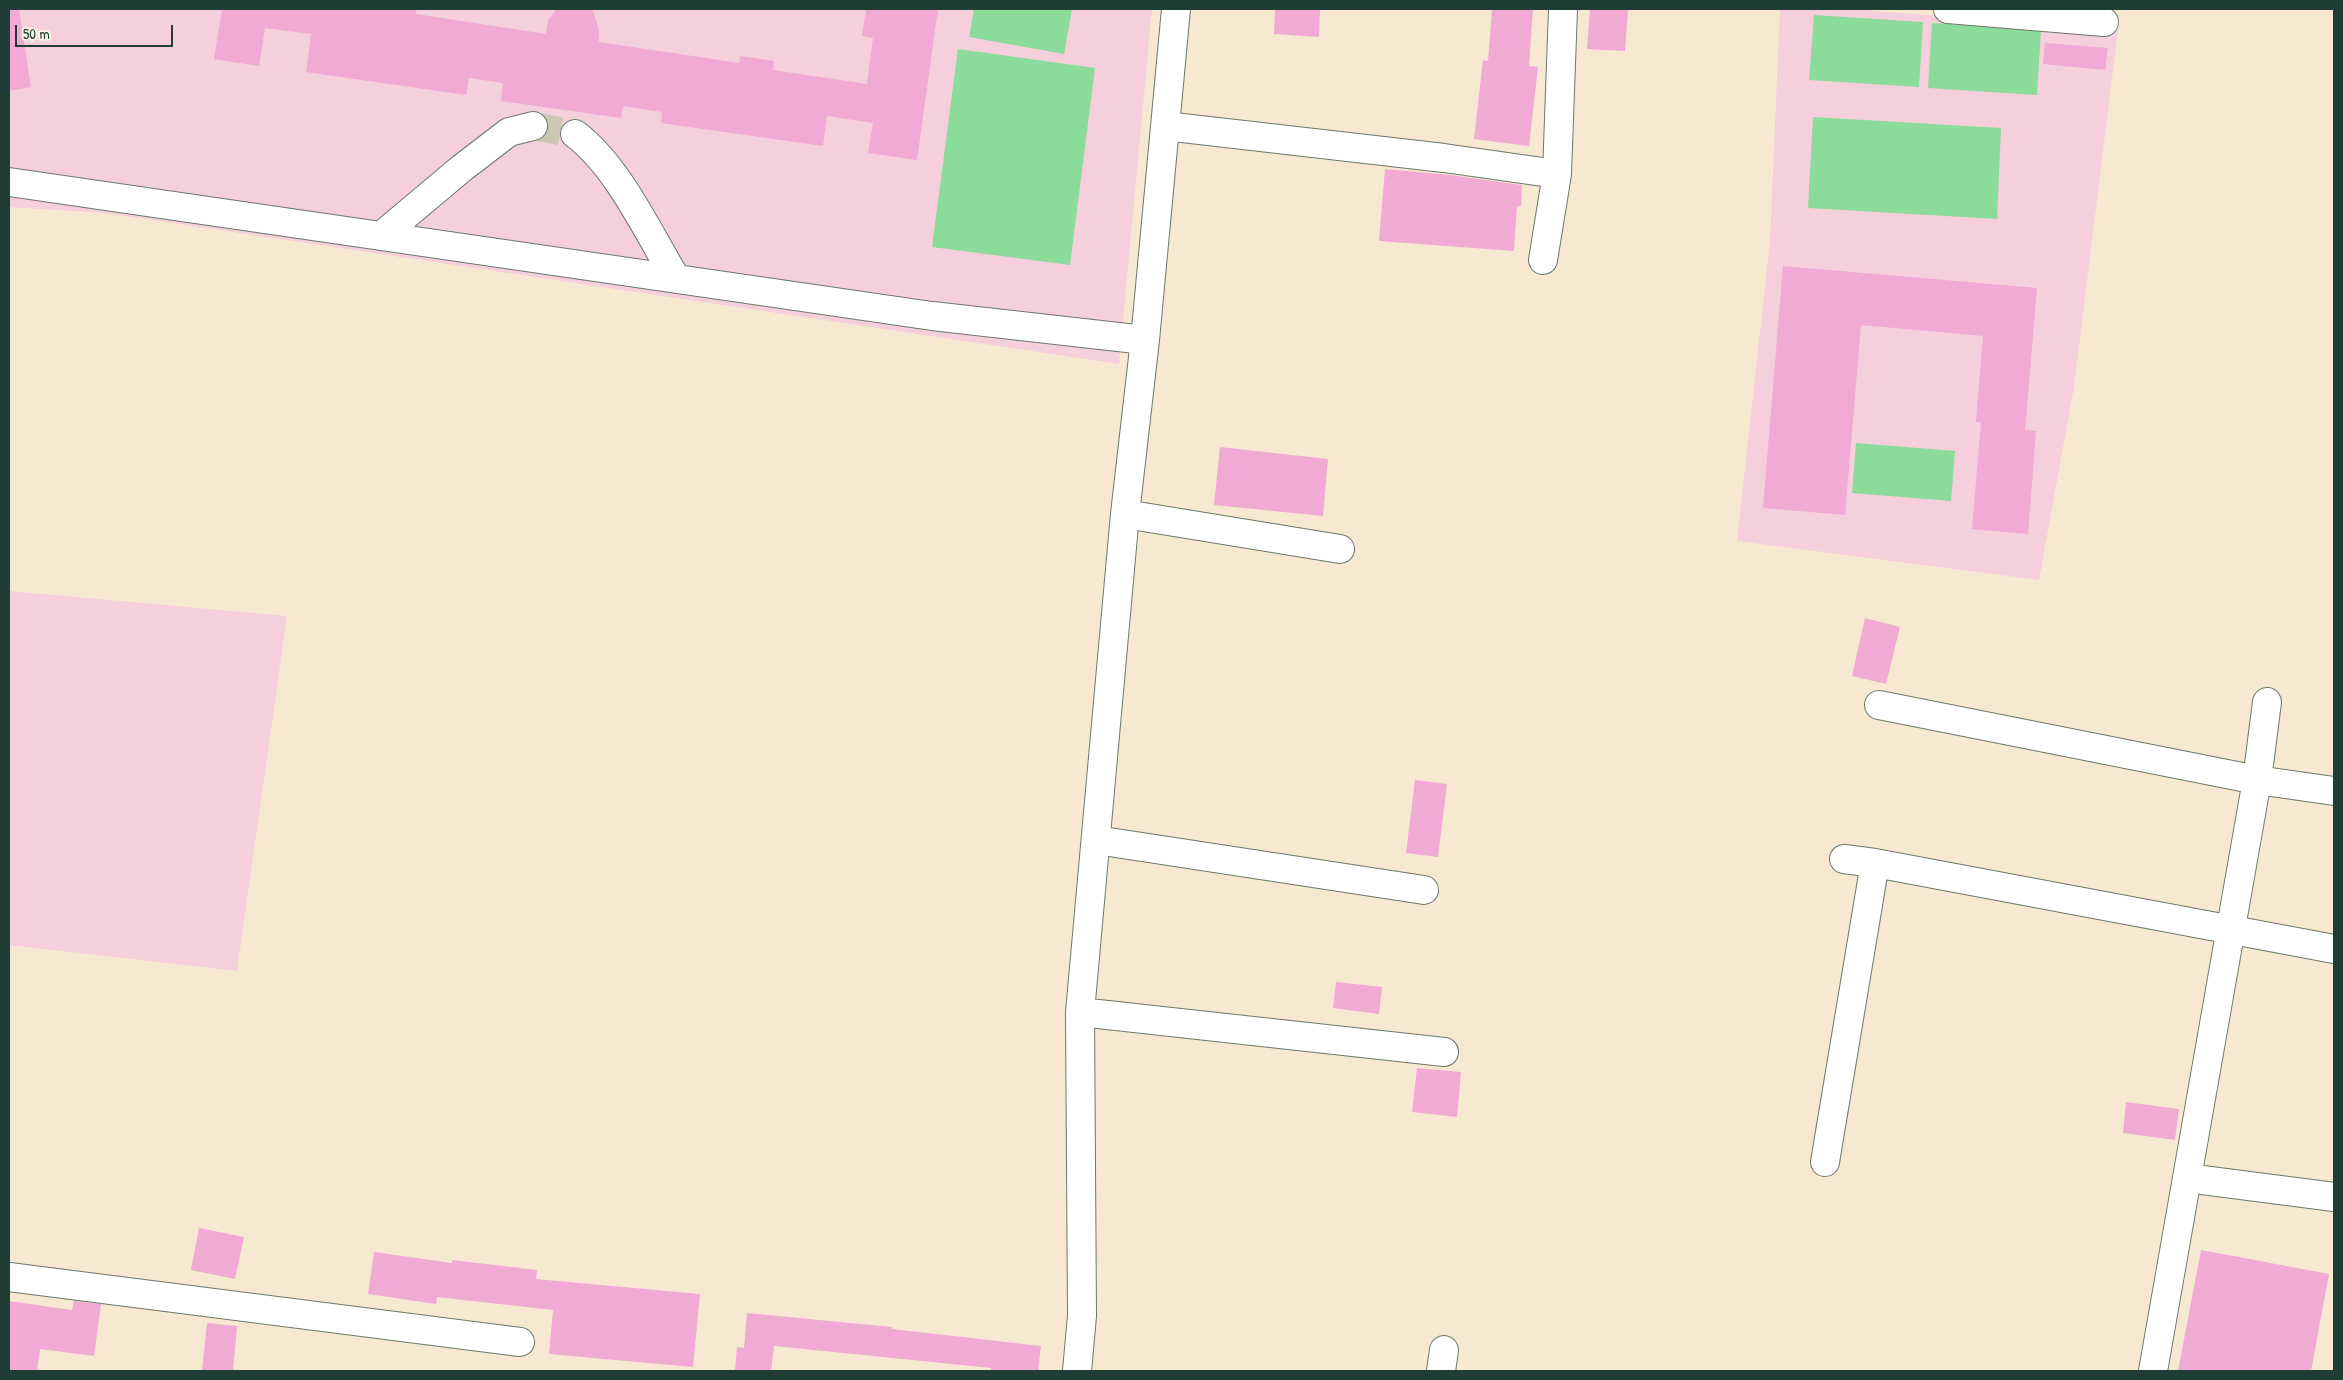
<!DOCTYPE html>
<html>
<head>
<meta charset="utf-8">
<style>
	body { margin:0 }
	#map { position:relative; width:2343px; height:1380px; overflow:hidden; background:#f7e9d1; font-family:"Patrick Hand",sans-serif }
	canvas { display:block }
	.frame { position:absolute; inset:0; border:10px solid #1f3d34; pointer-events:none }
	.scale { position:absolute; left:15px; top:25px; width:158px; height:22px; box-sizing:border-box; border:2px solid #1f3d34; border-top:0; padding-left:6px; font-size:15px; line-height:18px; white-space:nowrap; color:#1f3d34; -webkit-text-stroke:4px #fcf5e5; paint-order:stroke }
</style>
</head>
<body>
<div id="map">
<canvas width="2343" height="1380"></canvas>
<div class="frame"></div>
<div class="scale">50 m</div>
</div>
<script>
const g = document.querySelector('canvas').getContext('2d');
g.lineJoin = 'round';
function paint(path, color) { g.fillStyle = color; g.fill(path, 'evenodd'); }
function strokePath(path, color, width, dash) { g.strokeStyle = color; g.lineWidth = width; g.lineCap = dash ? 'butt' : 'round'; g.setLineDash(dash || []); g.stroke(path); }
const built = new Path2D(`
	M9,9H1152L1119,364L105,213L9,207Z
	M1780,9H1851L2118,30L2074,387L2039,580L1737,541L1770,241Z
	M9,591L287,616L237,971L9,945Z`);
const green = new Path2D(`
	M974,9H1072L1064,54L969,37Z
	M1814,15L1923,22L1919,87L1809,80Z
	M1932,23L2041,30L2037,95L1928,88Z
	M958,49L1095,68L1070,265L932,247Z
	M1813,117L2001,128L1997,219L1808,208Z
	M1856,443L1955,451L1951,501L1852,493Z`);
const building = new Path2D(`
	M9,9H19L31,87L9,91Z
	M222,9H406L416,10V14L546,34L548,20L557,9H588L593,11L599,30V42L739,63L740,56L774,61L773,70L867,84L873,38L862,36L866,9H938L917,160L868,153L873,123L827,116L823,146L661,123L662,112L623,106L621,118L501,101L503,83L469,78L466,95L306,72L311,34L265,28L259,66L214,59Z
	M1275,9H1320L1319,37L1274,34Z
	M1492,9H1533L1529,66L1538,67L1529,146L1474,139L1483,60L1488,61Z
	M1590,9H1628L1625,51L1587,49Z
	M2045,43L2108,48L2105,70L2043,64Z
	M1385,169L1450,175L1522,185L1521,206H1517L1514,251L1379,241Z
	M1783,266L2037,288L2025,430L2036,431L2028,534L1972,529L1981,422H1976L1983,336L1861,325L1845,515L1763,508Z
	M1220,447L1328,459L1323,516L1214,505Z
	M1865,618L1900,627L1886,684L1852,676Z
	M1415,780L1447,784L1438,857L1406,853Z
	M1336,982L1382,987L1379,1014L1333,1008Z
	M1417,1068L1461,1072L1457,1117L1412,1112Z
	M2126,1102L2179,1109L2175,1140L2123,1133Z
	M199,1228L244,1237L235,1279L191,1270Z
	M2201,1250L2329,1274L2311,1371H2178Z
	M374,1252L452,1263V1260L537,1270L536,1279L700,1294L693,1367L549,1354L553,1310L437,1297L436,1304L368,1294Z
	M9,1301L72,1310L74,1301L101,1304L94,1356L40,1349L37,1371H9Z
	M747,1313L892,1327V1329L1041,1346L1038,1371H991V1368L774,1346L771,1371H735L737,1347L744,1348Z
	M207,1323L237,1326L233,1371H202Z`);
const minorTunnel = new Path2D(`
	M533,126L575,134`);
const minor = new Path2D(`
	M1948,9L2104,22
	M1165,126L1444,158L1557,174
	M575,134C617,165 648,232 675,277
	M9,182L932,316L1145,340
	M381,236L462,168L509,132L533,126
	M1543,260L1557,174L1563,9
	M1125,514L1340,549
	M1879,705L2257,780L2334,791
	M1096,840L1424,890
	M1844,859L1875,863L2334,949
	M1080,1012L1444,1052
	M1825,1162L1875,863
	M2187,1178L2334,1197
	M9,1277L520,1342
	M1077,1371L1082,1316L1080,1012L1125,514L1145,340L1176,9
	M1441,1371L1444,1350
	M2153,1371L2257,780L2267,702`);
paint(built, '#f5cfdb');
paint(green, '#8bdb9a');
paint(building, '#f0aad3');
strokePath(minorTunnel, '#ccc7b2', 28, [28, 14]);
strokePath(minor, '#6b796b', 30);
strokePath(minor, '#fff', 28);
</script>
</body>
</html>
